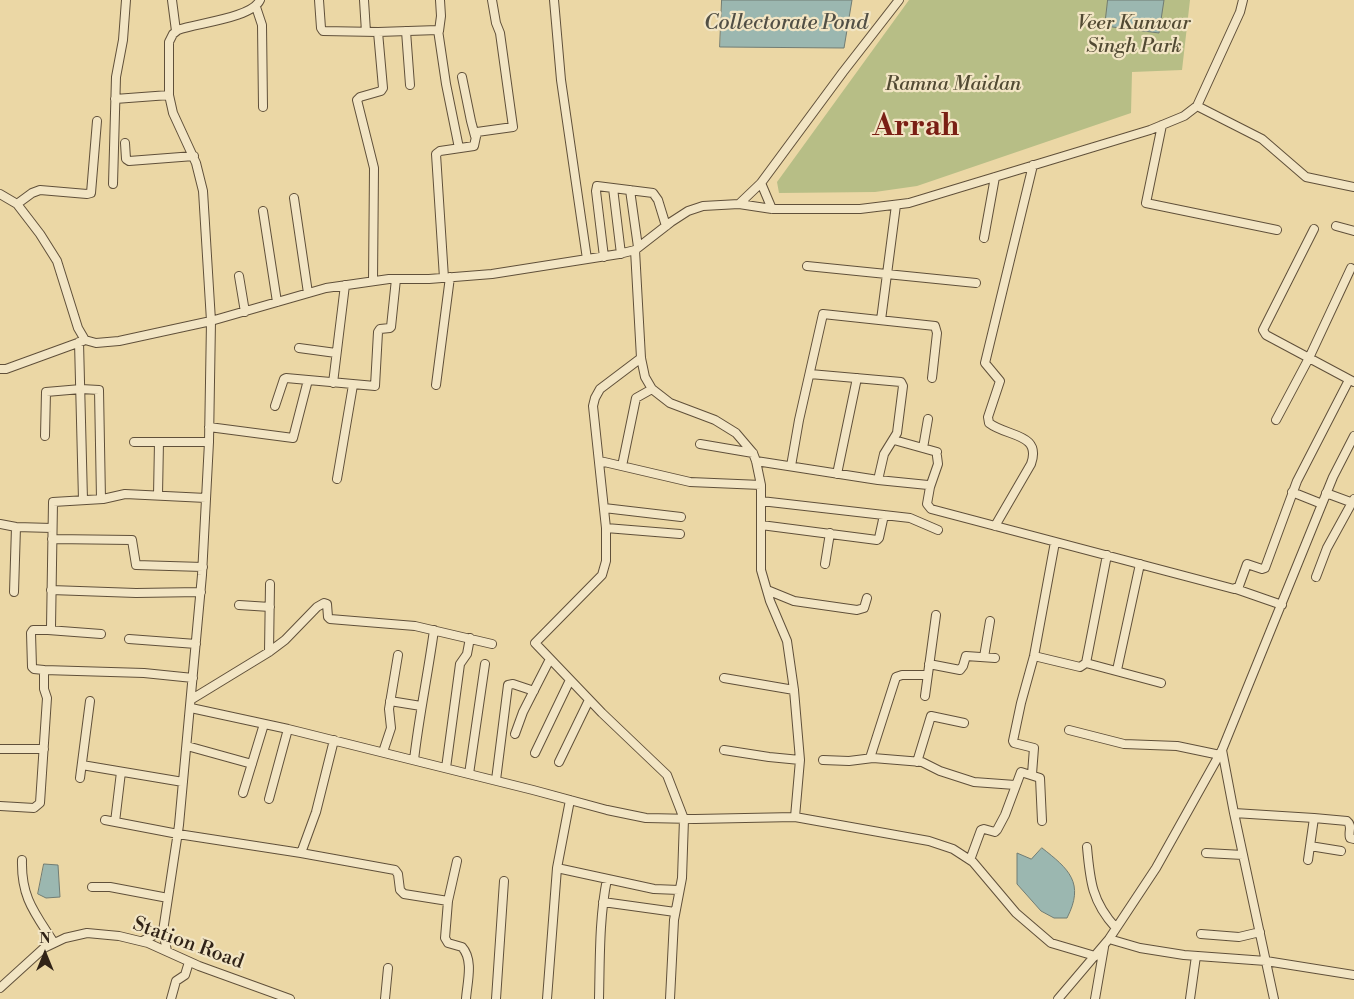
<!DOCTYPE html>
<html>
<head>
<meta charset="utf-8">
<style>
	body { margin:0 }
	#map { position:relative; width:1354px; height:999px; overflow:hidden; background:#ebd7a5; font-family:"Libre Bodoni",serif }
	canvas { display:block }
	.north { position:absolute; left:20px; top:929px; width:50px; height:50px; -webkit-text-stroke:4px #f2e5c4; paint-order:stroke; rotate:0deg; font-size:14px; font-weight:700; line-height:20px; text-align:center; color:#312317 }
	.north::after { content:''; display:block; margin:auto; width:18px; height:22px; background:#312317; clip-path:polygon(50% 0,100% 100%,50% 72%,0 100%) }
</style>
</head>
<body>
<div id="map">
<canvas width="1354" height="999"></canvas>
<div class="north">N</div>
</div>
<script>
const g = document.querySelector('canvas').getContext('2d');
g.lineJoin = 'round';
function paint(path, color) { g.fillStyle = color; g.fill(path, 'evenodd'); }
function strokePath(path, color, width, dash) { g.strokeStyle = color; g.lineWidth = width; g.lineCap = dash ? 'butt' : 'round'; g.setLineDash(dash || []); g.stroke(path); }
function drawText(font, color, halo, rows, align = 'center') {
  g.font = font + ' "Libre Bodoni",serif'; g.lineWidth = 4.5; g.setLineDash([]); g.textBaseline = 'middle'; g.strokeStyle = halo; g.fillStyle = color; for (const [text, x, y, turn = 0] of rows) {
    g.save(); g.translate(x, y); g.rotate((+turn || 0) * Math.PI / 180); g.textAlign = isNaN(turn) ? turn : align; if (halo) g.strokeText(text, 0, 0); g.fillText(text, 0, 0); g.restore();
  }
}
const green = new Path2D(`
	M909,0H1190L1182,70L1132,72L1131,113L917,186L875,192L779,193L777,182Z`);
const water = new Path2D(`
	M722,0H852L844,48L720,47Z
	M1108,0H1164L1159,33L1105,26Z
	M1042,848C1069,869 1085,883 1067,918H1054L1041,911L1017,884V853L1031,859Z
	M44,864L58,865L60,897L46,898L38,894Z`);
const minor = new Path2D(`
	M172,0L176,31
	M319,0L321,28L323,31L378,32L438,30L446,84L459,148
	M364,0L366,32
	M554,0L561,80L587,259
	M256,7L262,25L263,107
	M406,31L410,85
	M439,31L441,16L440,0
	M462,77L471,121L475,136
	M115,99L169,95
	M1197,106L1262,139L1306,177L1354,187
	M1162,125L1146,203L1277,230
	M125,143L126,159L129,161L194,156
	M761,183L772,209
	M113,184L116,77L123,40L126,0
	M613,188L621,254
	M630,190L638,247
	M0,194L17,204L40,234L57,261L78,328L85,340L96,343L119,341L211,321L326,288L389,279H429L492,274L619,254L635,250L671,222L688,211L703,206L739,204L772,209H860L909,203L1150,130L1184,116L1197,106L1240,12L1243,0
	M294,198L308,293
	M17,204L32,193L40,190L87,194L91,193L97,121
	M739,204L761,183L843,72L899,0
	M263,211L277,302
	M1336,226L1354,231
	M1314,229L1263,330L1266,335L1354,382
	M984,238L995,177
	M635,250L641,358L645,377L652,389L670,403L715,420L736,433L753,453L756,461L761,485V570L770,601L787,641L794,690L800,760L795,817
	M604,257L596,191L597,186L653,193L658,200L666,226
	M807,266L976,283
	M239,276L245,312
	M444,278L436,154L440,151L474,146L477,132L513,127L500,33L496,23L492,0
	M373,281L374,168L357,100L360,97L381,91L383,88L378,32
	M881,320L896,205
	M79,342L83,500
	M299,348L336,353
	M641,358L600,389L595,398L593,406L606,528V561L602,575L535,643L602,713L667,775L684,819L682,878L674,920L670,999
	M0,369H6L83,341
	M810,374L901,382L903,386L897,433L884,454L878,480
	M333,383L345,285
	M436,385L450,277
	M275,406L284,379L286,378L375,386L378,332L380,329L390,328L391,327L396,279
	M1276,420L1309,358L1351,268
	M209,427L293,438L308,380
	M45,436L46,392L81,389L99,390L101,499
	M894,440L937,452
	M134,442H209
	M700,444L753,453
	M923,448L928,419
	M600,461L690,482L761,485
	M756,461L878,480L928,485L930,487L927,504L931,509L1234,589L1239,586L1247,564L1262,569L1265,568L1297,481L1349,380
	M622,466L636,398L652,389
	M791,466L799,420L823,314L935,326L937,333L932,378
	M837,474L857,378
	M337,479L353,385
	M930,487L938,464L937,456
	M1292,492L1322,504
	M1326,493L1353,503
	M158,495L159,442
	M761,501L910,518L938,530
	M604,508L681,517
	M0,524L16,527L52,528
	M761,525L877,540L879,538L884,515
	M995,526L1031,464C1042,433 1007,437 989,423L988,417L1000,381L985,363L1033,165
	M606,528L680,534
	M52,539L132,540L136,565L203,567
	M825,564L830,533
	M1316,577L1327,548L1354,499
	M1236,589L1282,605
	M51,590L136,593L201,592
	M767,590L794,601L857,610L864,608L867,598
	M14,592L16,527
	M239,605L270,607
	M48,630L101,634
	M129,639L196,644
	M269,652L270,584
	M1034,656L1080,667L1086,663L1161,683
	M984,657L990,621
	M1086,663L1107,555
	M929,664L960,670L963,666L966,656L995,658
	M44,670L144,673L193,678
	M1117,670L1140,564
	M724,678L794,690
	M925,696L936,615
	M192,699L269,652L285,640L317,607L324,603L327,604L328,617L330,619L415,626L492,644
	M390,701L421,706
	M191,708L288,729L533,790L607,810L646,818L695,819L795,817L929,841L953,849L973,862L1016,913L1051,943L1095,956
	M1069,730L1124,744L1177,746L1220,755
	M515,734L523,712L550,659
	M187,746L252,764
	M0,749H44
	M724,750L769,757L800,760
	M1222,750L1234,813L1274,999
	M383,752L391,728L389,709L398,655
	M535,753L570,680
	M870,758L896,677L902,675H927
	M414,760C419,716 428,674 434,630
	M823,760L849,761L873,758L922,762L940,771L974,782L1015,785
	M559,762L589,700
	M917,762L931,716L964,723
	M82,765L183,782
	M446,768L460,664L467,654L470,638
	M469,774L485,664
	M1032,774L1034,748L1014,743L1013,741L1021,703L1034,656L1055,542
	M80,778L90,701
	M496,780L508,685L513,684L534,691
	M243,793L264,724
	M269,799L288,729
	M0,806L34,808L40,803L47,698L44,689V670L34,669L32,667L31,633L33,630H49L51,627L53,502L103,499L125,494L206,498
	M1234,813L1314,818
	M105,820L178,834L301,853L395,870L398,874L400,890L404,894L448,901L445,938L448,943L462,947C474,960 467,983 466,999
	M115,822L121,772
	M1310,846L1341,851
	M1087,847C1090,881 1092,902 1116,928
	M301,853L316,812L334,740
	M1206,853L1243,855
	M22,860C21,898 35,913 54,943
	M970,860L981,830L984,829L995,832L997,830L1005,815L1021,772L1040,778L1042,821
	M1308,860L1314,818L1347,821C1353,826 1348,831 1350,838L1354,839
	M557,868L654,889L679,890
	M92,887H110L168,898
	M448,901L457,861
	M603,902L675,912
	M1201,934L1239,937L1260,932
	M1109,939L1140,948L1184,955L1266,961L1354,975
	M142,941L163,931
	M167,951L163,931L179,825L202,575L209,442L211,321L203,191L196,163L173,113L169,95V42L173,34L178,30C197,23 252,18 260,0
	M0,988L44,948L65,938L87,933L119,936L148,943L199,966L290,999
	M171,999L176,981L185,975L189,962
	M385,999L388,968
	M496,999L504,881
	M547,999L557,868L570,800
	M599,999C600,959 599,919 607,879
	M1058,999L1109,939L1156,868L1222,750L1333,477L1354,436
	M1095,999L1104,947
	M1190,999L1196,956`);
const parkNames = [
	["Veer Kunwar",1134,24],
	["Singh Park",1134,47],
	["Ramna Maidan",953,85]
];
const streetNames = [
	["Station Road",188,944,20]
];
const waterNames = [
	["Collectorate Pond",786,24]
];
const townNames = [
	["Arrah",916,128]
];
paint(green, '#b7be86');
paint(water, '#9bb7b0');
strokePath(water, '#717c73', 1);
strokePath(minor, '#60503a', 10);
strokePath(minor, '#f2e5c4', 8);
drawText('italic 20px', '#524a33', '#f2e5c4', parkNames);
drawText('20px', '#312317', '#f2e5c4', streetNames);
drawText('italic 21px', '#514f45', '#f2e5c4', waterNames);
drawText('bold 30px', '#7a1f14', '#f2e5c4', townNames);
</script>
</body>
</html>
